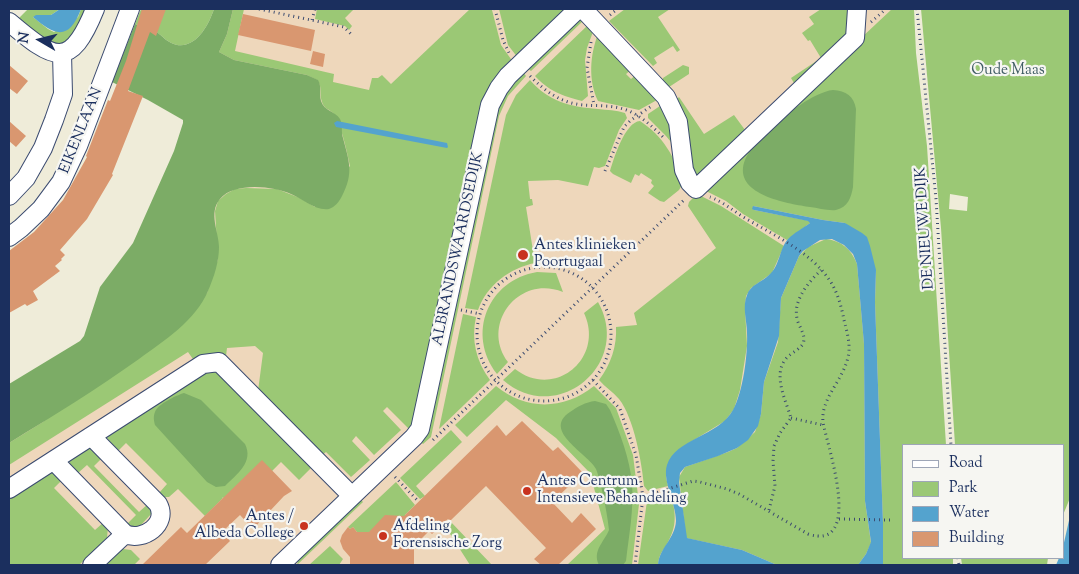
<!DOCTYPE html>
<html>
<head>
<meta charset="utf-8">
<style>
	body { margin:0 }
	#map { position:relative; width:1079px; height:574px; overflow:hidden; background:#efecd9; font-family:"Sorts Mill Goudy",serif }
	canvas { display:block }
	.frame { position:absolute; inset:0; border:10px solid #1b2f5e; pointer-events:none }
	.legend { position:absolute; left:902px; top:444px; width:162px; height:115px; box-sizing:border-box; background:#f6f6f2; border:1px solid #9ea6b7; margin:0; padding:6px 9px; list-style:none; font-size:15px; color:#1b2f5e }
	.legend li { display:flex; align-items:center; gap:10px; height:25px }
	.legend b { width:25px; border:1px solid #9ea6b7 }
	.north { position:absolute; left:15px; top:15px; width:50px; height:50px; -webkit-text-stroke:4px #f6f6f2; paint-order:stroke; rotate:278deg; font-size:14px; font-weight:700; line-height:20px; text-align:center; color:#1b2f5e }
	.north::after { content:''; display:block; margin:auto; width:18px; height:22px; background:#1b2f5e; clip-path:polygon(50% 0,100% 100%,50% 72%,0 100%) }
</style>
</head>
<body>
<div id="map">
<canvas width="1079" height="574"></canvas>
<div class="frame"></div>
<ul class="legend">
<li><b style="height:6px;background:#fff"></b>Road</li>
<li><b style="height:14px;background:#9bc875"></b>Park</li>
<li><b style="height:14px;background:#54a3ce"></b>Water</li>
<li><b style="height:14px;background:#d99770"></b>Building</li>
</ul>
<div class="north">N</div>
</div>
<script>
const g = document.querySelector('canvas').getContext('2d');
g.lineJoin = 'round';
function paint(path, color) { g.fillStyle = color; g.fill(path, 'evenodd'); }
function strokePath(path, color, width, dash) { g.strokeStyle = color; g.lineWidth = width; g.lineCap = dash ? 'butt' : 'round'; g.setLineDash(dash || []); g.stroke(path); }
function drawText(font, color, halo, rows, align = 'center') {
  g.font = font + ' "Sorts Mill Goudy",serif'; g.lineWidth = 4.5; g.setLineDash([]); g.textBaseline = 'middle'; g.strokeStyle = halo; g.fillStyle = color; for (const [text, x, y, turn = 0] of rows) {
    g.save(); g.translate(x, y); g.rotate((+turn || 0) * Math.PI / 180); g.textAlign = isNaN(turn) ? turn : align; if (halo) g.strokeText(text, 0, 0); g.fillText(text, 0, 0); g.restore();
  }
}
const built = new Path2D(`
	M217,9H906L903,558L935,565H9V386L90,336L154,223Z`);
const green = new Path2D(`
	M28,9H60L51,15L33,17L48,29L54,32L78,17L81,9H88C65,59 54,48 17,20Z
	M141,9H214C209,24 197,48 177,45C168,43 163,37 157,32C152,28 141,26 135,24Z
	M233,9H244L235,51L334,74L333,82L369,90L372,78H378L382,75L391,84L470,9H491L492,10L501,45L513,62L500,76L411,431L387,407L383,411L401,430L374,455L356,436L352,441L370,460L351,477L326,452L320,457L258,391L263,353L255,346L227,348L226,356L200,358L195,362L188,352L9,465V443L43,422L207,293L218,259L215,211L218,201L226,194L235,189L246,188L277,189L300,198L315,207L350,166C348,156 340,119 333,113C329,109 324,109 322,102C319,94 323,87 317,80L307,75L234,60L219,52L227,34Z
	M317,9H354L345,18L352,26L349,30L345,26L315,19Z
	M499,9H570L518,58L508,45Z
	M625,9H670L658,17L680,50L677,52L673,46L654,58L657,63L653,66L609,21Z
	M821,9H853L852,34L797,88L791,78L821,58L810,40L808,41L802,33L814,24L809,17Z
	M892,9H914L916,53L927,146L946,445H903V558H953V565H883V523L875,302L876,271L845,223L823,220L753,206L754,210L810,221V223L787,240L743,214L726,201L704,190L783,111Z
	M921,9H1070V498L1063,515V445H955L941,228ZM950,194L968,197L967,211L949,209Z
	M581,16L585,19L531,71L527,68Z
	M589,24L594,29L587,48L585,60L588,96L582,101C562,96 549,91 535,76Z
	M598,34L632,69L626,74L631,79L637,74L658,97L657,100L639,110L598,101C588,80 590,55 598,34Z
	M683,65L689,67V74L669,87L662,83L663,78Z
	M523,72L526,76L508,96L499,116L431,437L423,444L420,441L491,130L500,99Z
	M530,80C549,102 571,107 598,109C607,110 616,110 625,113L627,118L619,130L605,166L599,168L594,167L588,186L558,180L528,181L530,199H532L533,205L526,207L535,263C510,268 487,285 478,310L465,308L506,115L516,95Z
	M679,97L704,134L734,115L748,134L701,179H694L676,100Z
	M663,104L666,106L676,148L666,136L648,118V114Z
	M640,121C663,136 675,157 683,183L679,190L664,202L660,201L648,193L654,186L651,183L652,180L641,173L639,176L635,174L631,183L613,174L610,171C614,158 625,122 640,121Z
	M697,194L721,206L784,246L772,273L751,288L746,296L745,308L747,346L740,390L734,409L725,421L689,443L666,477L668,486L648,491L644,486C642,463 634,418 619,399C613,392 605,387 599,380C611,364 617,346 616,327L637,325L634,313L716,248L688,206L689,202Z
	M826,239C842,241 851,249 857,264L864,344L865,501L871,543L866,554L858,565H777L742,550L686,538L679,477L685,467L728,452L737,448L755,432L761,414L764,382L778,342L781,298L799,256L808,247Z
	M537,272L556,273L563,292C519,274 480,324 508,362L497,374C466,334 488,280 537,272Z
	M598,302C633,364 557,427 503,380L515,369C555,400 605,358 584,313Z
	M463,314L476,317C471,340 476,361 490,380L439,429Z
	M208,368H218L313,466L299,480L281,462L272,471L224,498L222,497L223,498L205,516L178,489L169,497H164L159,493L167,484L126,443L118,451L107,438L108,435Z
	M496,386C526,411 564,410 594,386L616,408L633,455L639,504L632,565H567L605,529L590,473L556,438L506,400L467,437L455,425Z
	M451,430L462,442L416,486L425,496L420,499L400,478Z
	M87,447H92L103,457L94,466L139,512L148,504L151,507L152,513L141,525L135,527L127,524L136,515L87,465L78,473L70,465L69,459Z
	M52,471L56,472L63,479L54,488L95,530L104,522L108,527L107,538L79,565H9V496Z
	M396,482L415,505L405,515L407,517L380,532H357L353,527L350,529L348,527Z
	M670,492C675,509 678,523 669,540C664,551 659,552 658,565H638L647,501Z
	M359,498L363,502L297,565L299,557Z
	M450,521L492,565H470L445,526Z
	M330,546L343,559L339,565H309Z
	M123,549L131,550L140,559L134,565H103L120,550Z
	M961,558H1048L1047,565H962Z`);
const forest = new Path2D(`
	M214,9H233L227,34L219,52L234,60L307,75L318,80C322,87 319,93 321,101C324,111 335,111 340,119C343,125 341,132 343,138C349,161 354,173 342,196C339,202 335,207 329,209C315,211 303,199 291,194C273,186 234,182 220,199C208,213 219,232 219,247C219,262 214,277 208,291C196,320 164,341 139,359C97,389 53,416 9,443V384L80,341L84,336L100,287L133,243L174,151L183,123V120L148,100L112,82L135,24C141,26 152,28 157,32C163,37 168,43 177,45C197,48 209,24 214,9Z
	M833,90C846,91 854,96 856,109L853,187C851,198 848,207 836,210C828,211 818,208 810,207C790,204 740,196 743,168C745,151 761,140 772,128C785,115 814,92 833,90Z
	M184,393L201,400L245,444C254,462 237,474 225,486L216,487L207,482L155,425C154,421 153,417 155,412C158,404 175,396 184,393Z
	M595,401L606,404L610,410C620,433 630,459 632,484C634,509 629,535 626,561L623,565H599C592,551 604,542 609,530C608,517 601,481 596,469C589,454 541,431 570,412C577,407 586,402 595,401Z`);
const water = new Path2D(`
	M60,9H81C69,41 55,36 33,17L36,15H51Z
	M337,121L447,143L448,147L447,148L336,127L334,123Z
	M753,206L823,220L845,223L862,233L867,237L870,246L876,270L875,302L883,523V565H858L866,554L871,542L865,501L864,344L857,264L853,254L844,245L832,239L820,240L803,251L799,256L781,298L779,336L764,382L761,414L758,426L748,440L737,448L718,456L685,467L680,473L679,482L687,538L742,550L777,565H658C659,548 675,539 676,521C676,503 662,481 667,465C675,439 719,436 733,410C743,392 748,354 747,333C747,321 742,307 747,295C750,285 762,282 769,275C780,266 779,249 788,239C794,233 803,228 810,223L808,221L754,210L752,209Z
	M1070,516V565H1056L1059,558H1063V547Z`);
const building = new Path2D(`
	M142,9H166L156,36L150,32L128,91L143,96L112,174L113,175L87,219L60,250L65,255L61,259L62,260L55,266L60,271L33,291L38,300L27,306L25,304L9,313V251L34,232L63,200L87,157L86,156L108,100L110,101L126,61Z
	M243,14L315,30L311,51L238,35Z
	M313,51L325,54L323,67L310,64Z
	M9,65L28,81L17,94L9,88Z
	M9,121L26,136L16,147L9,141Z
	M522,421L553,451L558,447L583,473L552,502L572,523L581,513L596,529L558,565H541L534,559L546,548L486,486L450,521L448,519L432,534L429,531L414,546V565H350V557L343,549L340,541L342,535L348,527L350,529L353,527L357,532H369L385,515L404,516L497,425L506,436Z
	M262,460L292,491L284,496L253,529L240,515L222,532L230,541L205,565H142L181,527L187,533Z`);
const path = new Path2D(`
	M259,9L344,27L353,36
	M495,9L503,40L509,53
	M917,9L936,199L951,445
	M610,15L617,9
	M312,20L315,9
	M871,22L886,9
	M591,42L587,68L594,105
	M530,76C546,92 561,103 583,105C598,106 615,105 629,111C642,117 653,127 663,137
	M605,171L624,127L631,120L653,105
	M477 334a67 67 0 1 1 134 0a67 67 0 1 1-134 0Z
	M461,310L480,314
	M593,380L620,409L636,455L643,497L635,565
	M791,418L823,425
	M433,440L685,199
	M395,477L418,501
	M643,497L693,481L700,482L727,489L739,494L808,534C863,552 829,450 824,427C817,401 843,382 848,357C851,345 847,332 844,320C841,305 837,290 828,278C810,252 772,234 745,218C733,211 724,202 710,197
	M769,510L775,486L773,461L774,446L780,433L791,418C786,401 773,376 785,360C790,353 798,351 803,344C806,336 801,330 798,322C791,302 808,283 821,270
	M839,519L890,520
	M958,558L959,565`);
const minor = new Path2D(`
	M583,9L666,97L678,122L684,170L690,183L696,189L855,38L857,9
	M9,22C54,60 70,71 95,9
	M9,196L26,178L43,148L54,120L63,94L62,53
	M9,237L21,228L41,209L61,182L78,146L130,9
	M54,461L125,534C143,542 169,524 158,504L91,436
	M9,489L203,364L219,362L352,496
	M92,565L125,534
	M280,565L414,437L420,429L490,105L499,88L508,76L578,9`);
const markers = [
	[523,255,6,"#c8321e"],
	[527,491,5,"#c8321e"],
	[304,526,5,"#c8321e"],
	[383,536,5,"#c8321e"]
];
const parkNames = [
	["Oude Maas",1008,71]
];
const streetNames = [
	["EIKENLAAN",82,131,-68],
	["DE NIEUWE DIJK",926,228,-94],
	["ALBRANDSWAARDSEDIJK",459,249,-78]
];
const poiNames = [
	["Antes klinieken",534,246],
	["Poortugaal",534,263],
	["Antes Centrum",537,482],
	["Intensieve Behandeling",537,499],
	["Antes /",294,517,"right"],
	["Albeda College",294,534,"right"],
	["Afdeling",393,527],
	["Forensische Zorg",393,544]
];
paint(built, '#eed7bb');
paint(green, '#9bc875');
paint(forest, '#7cac66');
paint(water, '#54a3ce');
paint(building, '#d99770');
strokePath(minor, '#3b4b70', 20);
strokePath(path, '#3b4b70', 3, [1, 4]);
strokePath(minor, '#fff', 18);
for (const [x, y, r, color] of markers) { const dot = new Path2D(); dot.arc(x, y, r, 0, 2 * Math.PI); g.fillStyle = color; g.fill(dot); strokePath(dot, '#f6f6f2', 2); }
drawText('15px', '#415d65', '#f6f6f2', parkNames);
drawText('15px', '#1b2f5e', '#f6f6f2', streetNames);
drawText('15px', '#1b2f5e', '#f6f6f2', poiNames, 'left');
</script>
</body>
</html>
